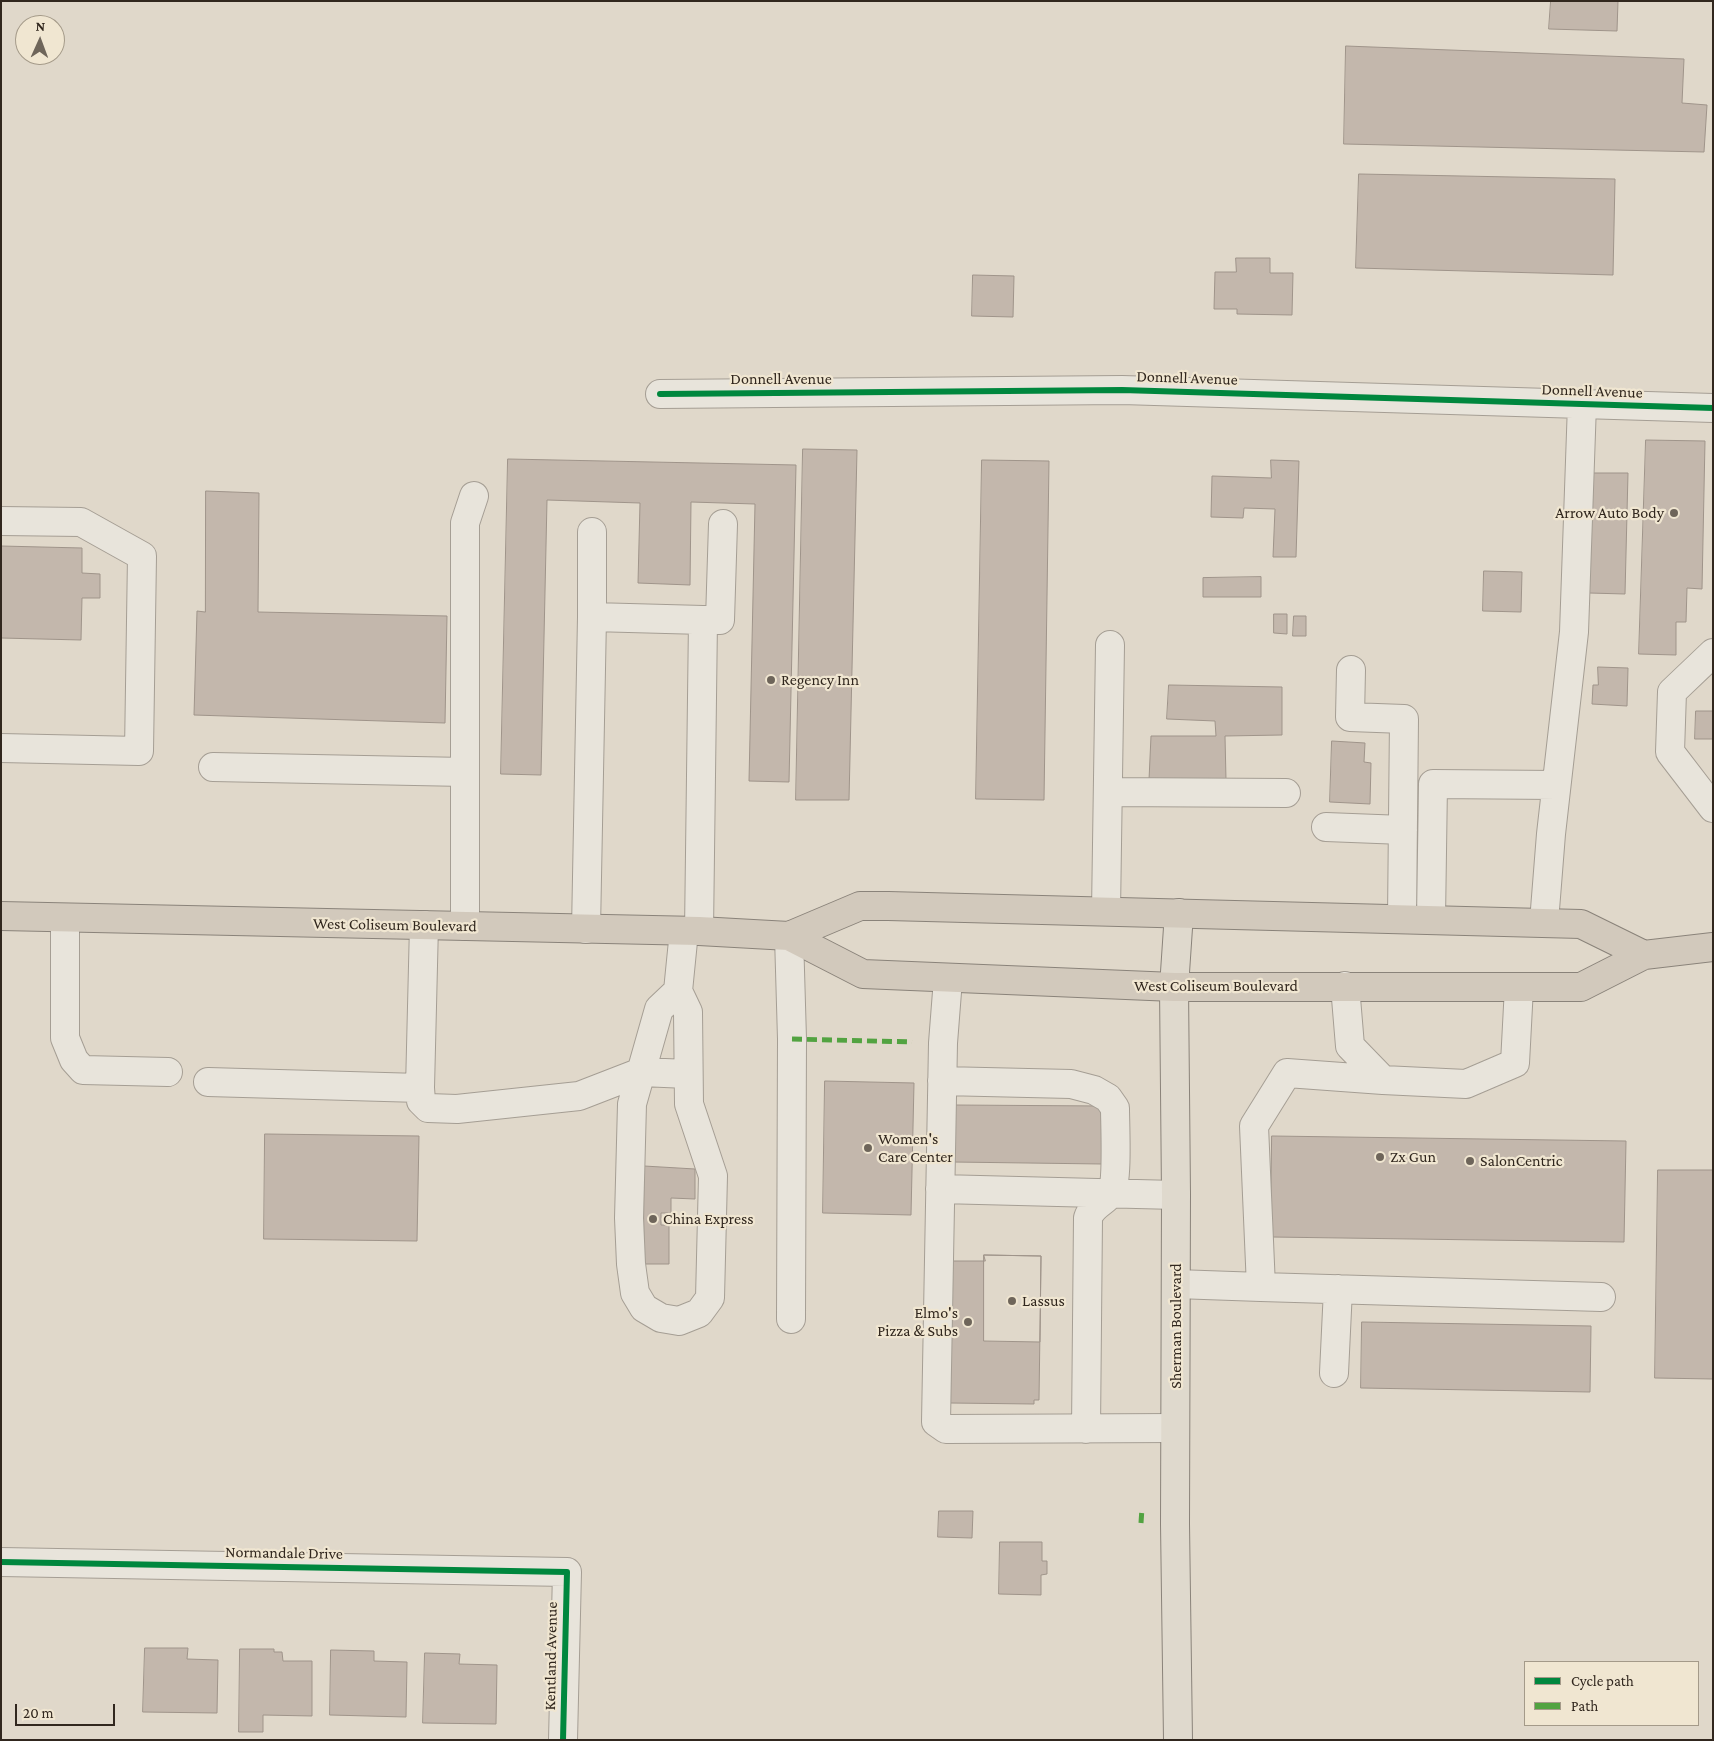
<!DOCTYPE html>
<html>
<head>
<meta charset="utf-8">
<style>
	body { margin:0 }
	#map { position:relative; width:1714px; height:1741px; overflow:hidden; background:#e0d8ca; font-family:"Crimson Pro",serif }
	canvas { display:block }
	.frame { position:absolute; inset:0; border:2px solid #31271e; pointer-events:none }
	.legend { position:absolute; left:1524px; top:1661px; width:175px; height:65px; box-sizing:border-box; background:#f0e6d1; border:1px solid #a49a89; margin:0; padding:6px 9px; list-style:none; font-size:15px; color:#31271e }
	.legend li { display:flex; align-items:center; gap:10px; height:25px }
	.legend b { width:25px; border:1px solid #a49a89 }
	.north { position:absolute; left:15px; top:15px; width:50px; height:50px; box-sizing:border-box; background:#f0e6d1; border:1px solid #a49a89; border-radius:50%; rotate:2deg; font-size:14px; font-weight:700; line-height:20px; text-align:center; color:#31271e }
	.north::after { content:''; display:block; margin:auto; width:18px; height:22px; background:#6e655a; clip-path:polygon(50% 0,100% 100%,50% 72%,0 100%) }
	.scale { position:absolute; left:15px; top:1704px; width:100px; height:22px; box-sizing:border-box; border:2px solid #31271e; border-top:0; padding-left:6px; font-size:15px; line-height:18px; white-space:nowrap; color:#31271e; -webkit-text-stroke:4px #f0e6d1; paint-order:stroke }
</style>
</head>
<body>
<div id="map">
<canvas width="1714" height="1741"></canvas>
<div class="frame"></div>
<ul class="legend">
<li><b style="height:6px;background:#00873e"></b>Cycle path</li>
<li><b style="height:6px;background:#52a341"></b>Path</li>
</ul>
<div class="north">N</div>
<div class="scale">20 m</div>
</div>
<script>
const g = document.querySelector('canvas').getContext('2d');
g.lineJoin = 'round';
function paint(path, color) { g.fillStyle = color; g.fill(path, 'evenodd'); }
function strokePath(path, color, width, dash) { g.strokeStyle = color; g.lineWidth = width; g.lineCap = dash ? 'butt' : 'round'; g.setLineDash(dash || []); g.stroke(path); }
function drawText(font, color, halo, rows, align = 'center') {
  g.font = font + ' "Crimson Pro",serif'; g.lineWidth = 4.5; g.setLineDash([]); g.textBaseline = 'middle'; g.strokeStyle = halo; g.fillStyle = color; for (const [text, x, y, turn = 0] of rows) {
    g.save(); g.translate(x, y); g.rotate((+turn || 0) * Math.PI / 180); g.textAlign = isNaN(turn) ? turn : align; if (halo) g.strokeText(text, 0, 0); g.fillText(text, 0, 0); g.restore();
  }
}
const building = new Path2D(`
	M1551,1H1618L1617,31L1549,29Z
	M1346,46L1684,59L1682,103L1707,105L1704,152L1344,144Z
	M1359,174L1615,179L1613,275L1356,268Z
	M1236,258H1270V273H1293L1292,315L1237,314V309H1214L1215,272H1236Z
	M973,275L1014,276L1013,317L972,316Z
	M1646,440L1705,441L1702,589L1687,588L1686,622H1676V655L1639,654Z
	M803,449L857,450L849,800H796Z
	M508,459L796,465L789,782L749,781L755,504L691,502L690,585L638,583L640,503L547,500L541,775L501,774Z
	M982,460L1049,461L1044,800L976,799Z
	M1271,460L1299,461L1296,557H1273L1275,509L1244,508L1243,518L1211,517L1212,476L1271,478Z
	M1592,473H1628L1625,594L1589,593Z
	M206,491L259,493L258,612L447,616L445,723L194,715L197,611L205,612Z
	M1,546L82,548V573L100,574V598H82L81,640L1,638Z
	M1484,571L1522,572L1521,612L1483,611Z
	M1261,577V597H1203V578Z
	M1274,614H1287V634L1274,633Z
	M1294,616H1306V636H1293Z
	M1598,667L1628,668L1627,706L1592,704L1593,685H1598Z
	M1169,685L1282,687V735L1225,736L1226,780H1149L1151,736H1216L1215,721L1167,719Z
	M1696,711H1713V739H1695Z
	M1332,741L1365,743L1364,762L1371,763L1370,804L1330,802Z
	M825,1081L914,1083L911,1215L823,1213Z
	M952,1105L1103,1106L1102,1164L952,1162Z
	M265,1134L419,1136L417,1241L264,1239Z
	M1272,1136L1626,1141L1624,1242L1271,1237Z
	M644,1166L695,1169V1199L671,1198V1213H661V1225H669V1264H644Z
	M1658,1170H1713V1379L1655,1378Z
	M984,1255L1041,1256L1040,1342L984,1341Z
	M984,1255L1041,1256L1039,1400H1034V1404L950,1403L951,1261H985Z
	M1362,1322L1591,1326L1590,1392L1361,1388Z
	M939,1511H973L972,1538L938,1537Z
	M1000,1542H1042V1561H1047V1574L1041,1575V1595L999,1594Z
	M145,1648H188L187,1659L218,1660L217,1713L143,1712Z
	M240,1649H274V1652H282L283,1661H312V1716L263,1715V1732H239Z
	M331,1650L374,1651V1661L407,1662L406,1717L330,1715Z
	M425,1653L460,1654L459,1664L497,1665L496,1724L423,1723Z`);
const minor = new Path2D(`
	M660,394L1122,390L1713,408
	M1,521L81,522L142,556L139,751L1,748
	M592,532V617L703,620
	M1713,653L1672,692L1670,752L1713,808
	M1351,670L1350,717L1404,719L1402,918
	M213,767L465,772
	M1108,792L1286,793
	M1326,827L1403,830
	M1106,911L1110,645
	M65,918V1038L74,1060L83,1070L168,1072
	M1431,919L1433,784L1556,785
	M1544,922L1551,834L1574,632L1582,404
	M424,925L420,1088L421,1101L428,1108L457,1109L579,1096L641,1072L688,1074
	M465,926V523L474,496
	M586,929L592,617
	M699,931L703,620H720L723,524
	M789,936L792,1039L791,1319
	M948,979L943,1043L936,1422L946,1429L1175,1428
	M1345,986L1350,1046L1383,1080L1466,1084L1515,1063L1519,987
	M678,991L659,1009L632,1104L629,1218L631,1264L635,1293L644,1308L661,1318L679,1321L699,1313L710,1298L713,1176L689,1104L688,1012L678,991L684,931
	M942,1081L1071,1084L1094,1090L1108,1098L1115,1108C1115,1124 1118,1182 1111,1193C1104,1203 1092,1205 1088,1218L1086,1429
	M208,1082L420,1088
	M940,1189L1176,1195
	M1176,1284L1261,1287L1254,1126L1287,1073L1383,1080
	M1261,1287L1601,1297
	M1334,1373L1338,1289
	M1,1562L567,1572L563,1740`);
const major = new Path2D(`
	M1178,1740L1175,1524L1176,1195L1174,987L1179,913`);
const highway = new Path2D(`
	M1,916L699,931L789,936L863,974L1174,987H1581L1644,955L1713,947
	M789,936L860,906H888L1581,924L1644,955`);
const quiet = new Path2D(`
	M792,1039L912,1042
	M1141,1523L1142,1508`);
const cycleway = new Path2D(`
	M660,394L1122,390L1713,408
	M1,1562L567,1572L563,1740`);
const markers = [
	[1674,513,5,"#6e655a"],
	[771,680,5,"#6e655a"],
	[868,1148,5,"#6e655a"],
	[1380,1157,5,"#6e655a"],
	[1470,1161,5,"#6e655a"],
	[653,1219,5,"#6e655a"],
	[1012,1301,5,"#6e655a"],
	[968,1322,5,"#6e655a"]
];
const streetNames = [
	["Donnell Avenue",1187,378,2],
	["Donnell Avenue",781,379],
	["Donnell Avenue",1592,391,2],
	["West Coliseum Boulevard",395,925,1],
	["West Coliseum Boulevard",1216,986],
	["Sherman Boulevard",1176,1326,-90],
	["Normandale Drive",284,1553,1],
	["Kentland Avenue",551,1656,-89]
];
const poiNames = [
	["Arrow Auto Body",1664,513,"right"],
	["Regency Inn",781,680],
	["Women's",878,1139],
	["Care Center",878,1157],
	["Zx Gun",1390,1157],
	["SalonCentric",1480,1161],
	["China Express",663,1219],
	["Lassus",1022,1301],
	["Elmo's",958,1313,"right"],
	["Pizza & Subs",958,1331,"right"]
];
paint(building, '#c3b7ac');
strokePath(building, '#9f948a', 1);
strokePath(minor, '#a59e94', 30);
strokePath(major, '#8a837a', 30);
strokePath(highway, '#8a837a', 30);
strokePath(minor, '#e8e4db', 28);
strokePath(major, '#dfd9cd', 28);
strokePath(highway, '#d2c9bc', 28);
strokePath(quiet, '#52a341', 5, [10, 5]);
strokePath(cycleway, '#00873e', 6);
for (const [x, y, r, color] of markers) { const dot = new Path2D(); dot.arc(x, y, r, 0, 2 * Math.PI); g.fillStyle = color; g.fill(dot); strokePath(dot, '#f0e6d1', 2); }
drawText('16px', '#31271e', '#f0e6d1', streetNames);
drawText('16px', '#31271e', '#f0e6d1', poiNames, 'left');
</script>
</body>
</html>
